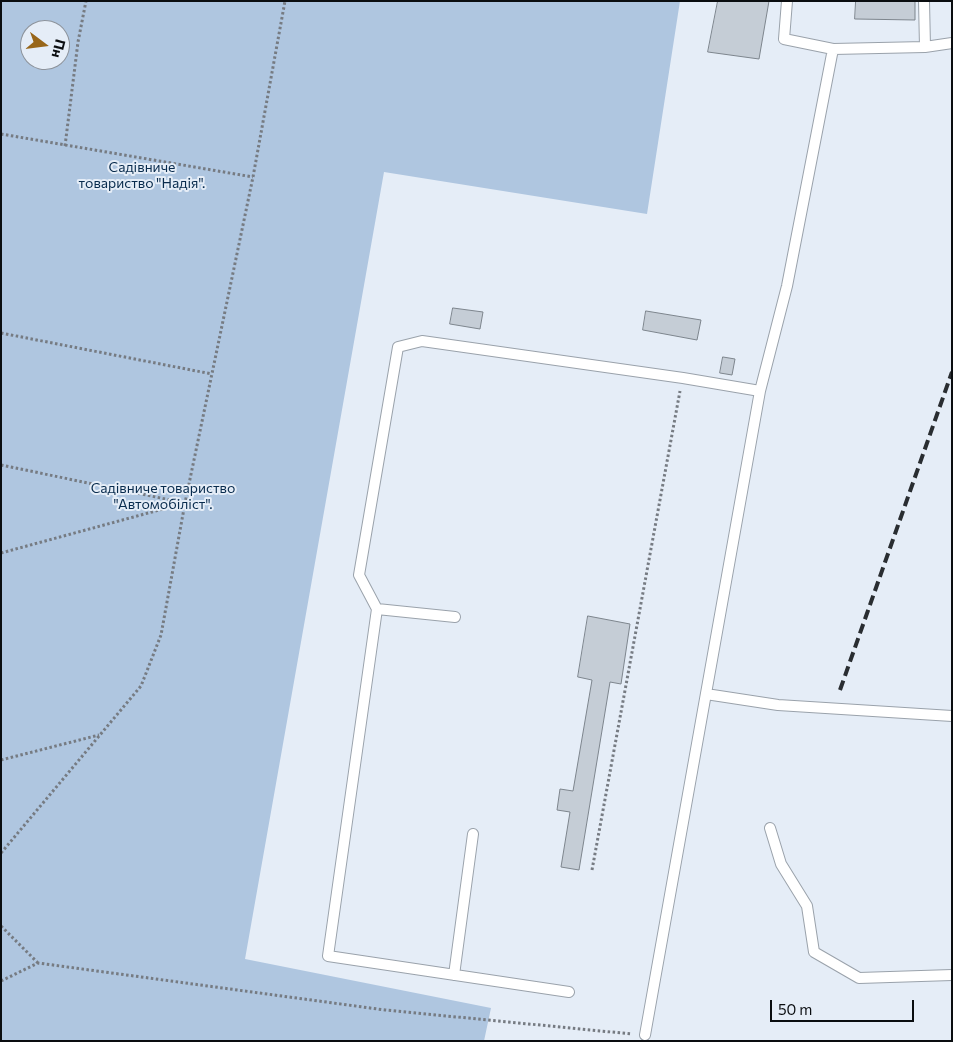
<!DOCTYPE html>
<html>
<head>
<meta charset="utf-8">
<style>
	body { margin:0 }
	#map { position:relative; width:953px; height:1042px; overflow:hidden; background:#e5edf7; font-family:Commissioner,sans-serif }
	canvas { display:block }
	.frame { position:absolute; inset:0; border:2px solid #0a0d10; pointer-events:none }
	.north { position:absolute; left:20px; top:20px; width:50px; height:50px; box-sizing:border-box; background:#e5edf7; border:1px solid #8d939b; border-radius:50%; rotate:105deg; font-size:14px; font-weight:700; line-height:20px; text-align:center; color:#0a0d10 }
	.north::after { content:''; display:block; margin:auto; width:18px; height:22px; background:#986619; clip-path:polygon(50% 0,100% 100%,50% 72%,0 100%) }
	.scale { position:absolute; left:770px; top:1000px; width:144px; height:22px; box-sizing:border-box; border:2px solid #0a0d10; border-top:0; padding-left:6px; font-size:15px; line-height:18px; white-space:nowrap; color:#0a0d10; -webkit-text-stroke:4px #e5edf7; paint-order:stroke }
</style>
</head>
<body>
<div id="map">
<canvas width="953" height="1042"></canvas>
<div class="frame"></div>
<div class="north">Пн</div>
<div class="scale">50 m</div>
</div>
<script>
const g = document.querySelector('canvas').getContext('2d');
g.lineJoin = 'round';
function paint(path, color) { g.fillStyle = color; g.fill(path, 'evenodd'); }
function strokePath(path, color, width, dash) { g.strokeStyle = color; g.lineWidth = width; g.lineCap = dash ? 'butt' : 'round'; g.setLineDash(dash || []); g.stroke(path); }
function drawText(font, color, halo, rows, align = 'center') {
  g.font = font + ' Commissioner,sans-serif'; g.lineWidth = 4; g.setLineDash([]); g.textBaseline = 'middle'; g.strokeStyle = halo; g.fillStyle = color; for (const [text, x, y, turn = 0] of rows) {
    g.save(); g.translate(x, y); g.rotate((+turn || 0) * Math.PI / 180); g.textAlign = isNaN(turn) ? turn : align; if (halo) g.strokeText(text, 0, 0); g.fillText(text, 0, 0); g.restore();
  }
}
const green = new Path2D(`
	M1,1H680L647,214L384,172L245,959L491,1008L484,1041H1ZM30,30H60V60H30Z`);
const building = new Path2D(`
	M718,1H769L759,59L708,52Z
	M856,1H915V20L855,19Z
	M453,308L483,312L480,329L450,324Z
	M646,311L701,320L697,340L643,330Z
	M723,357L735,359L732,375L720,373Z
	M588,616L630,624L621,684L610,682L579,870L561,867L570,812L557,810L560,789L573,791L592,680L578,677Z`);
const path = new Path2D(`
	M1,134L253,177
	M65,146L78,42L86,1
	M1,333L212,374
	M1,465L185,503
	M1,553L185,503
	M1,760L99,735
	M1,853L141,686L161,635L185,503L253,177L285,1
	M592,870L680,391
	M1,926L38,963
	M1,981L38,963L385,1010L632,1034`);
const service = new Path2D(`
	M787,1L784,39L833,49
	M924,1L925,47
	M377,609L455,617
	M706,694L778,705L952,716
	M770,828L781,864L807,906L814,952L859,978L952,975
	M454,975L473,834
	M569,992L328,956L377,609L359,575L398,347L422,341L683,378L760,391
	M645,1035L760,391L787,286L833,49L925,47L952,43`);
const rail = new Path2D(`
	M840,690L952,372`);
const parkNames = [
	["Садівниче",142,167],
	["товариство \"Надія\".",142,183],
	["Садівниче товариство",163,488],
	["\"Автомобіліст\".",163,504]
];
paint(green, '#afc6e0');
paint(building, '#c5cdd6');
strokePath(building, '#7d858d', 1);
strokePath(service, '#9aa2ab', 12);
strokePath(path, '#767b82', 3, [2.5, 2.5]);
strokePath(service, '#fff', 10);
strokePath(rail, '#292d31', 4, [10, 5]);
drawText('14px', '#082b4d', '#e5edf7', parkNames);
</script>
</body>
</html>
